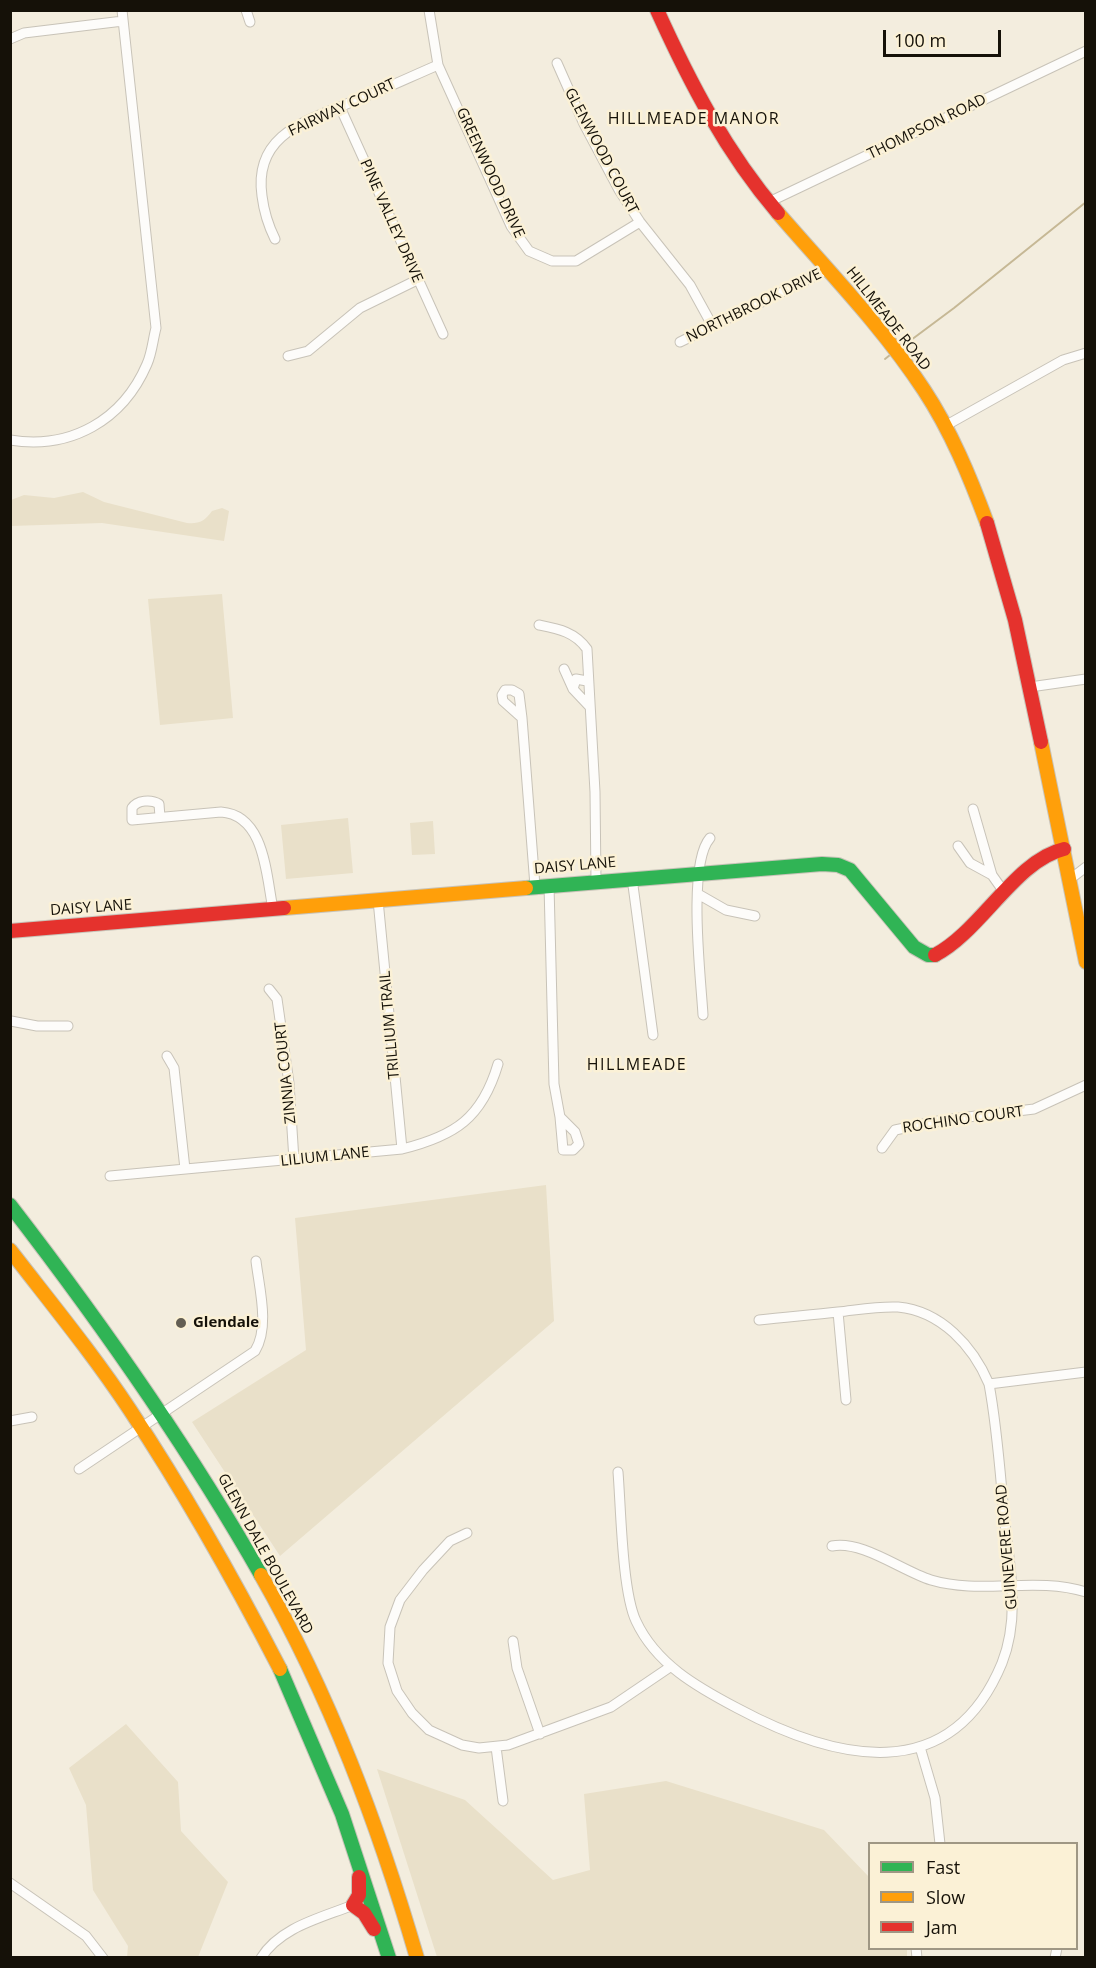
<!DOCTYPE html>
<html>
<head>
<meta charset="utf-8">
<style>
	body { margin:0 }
	#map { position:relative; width:1096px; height:1968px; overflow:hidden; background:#f3edde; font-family:"Open Sans",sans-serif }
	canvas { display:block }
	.frame { position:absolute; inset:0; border:12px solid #151108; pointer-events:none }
	.legend { position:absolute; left:868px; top:1842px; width:210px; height:108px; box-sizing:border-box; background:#fbf1d6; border:2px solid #9f9784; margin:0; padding:8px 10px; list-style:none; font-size:18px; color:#151108 }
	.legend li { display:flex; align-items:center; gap:12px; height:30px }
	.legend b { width:30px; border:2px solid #9f9784 }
	.scale { position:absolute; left:883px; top:30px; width:118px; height:27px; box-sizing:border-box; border:3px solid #151108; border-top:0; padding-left:8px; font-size:18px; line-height:21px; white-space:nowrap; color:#151108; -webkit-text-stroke:4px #fbf1d6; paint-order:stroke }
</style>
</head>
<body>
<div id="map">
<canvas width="1096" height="1968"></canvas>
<div class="frame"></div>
<ul class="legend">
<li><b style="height:8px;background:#30b455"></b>Fast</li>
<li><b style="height:8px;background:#ff9f0a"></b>Slow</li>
<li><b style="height:8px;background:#e5322d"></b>Jam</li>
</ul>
<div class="scale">100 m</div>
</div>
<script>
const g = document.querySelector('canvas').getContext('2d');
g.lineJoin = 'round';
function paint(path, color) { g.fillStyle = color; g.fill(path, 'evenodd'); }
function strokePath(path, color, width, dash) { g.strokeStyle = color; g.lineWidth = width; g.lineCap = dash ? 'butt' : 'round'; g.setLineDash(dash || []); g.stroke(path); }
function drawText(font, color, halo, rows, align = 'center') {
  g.font = font + ' "Open Sans",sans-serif'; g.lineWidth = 5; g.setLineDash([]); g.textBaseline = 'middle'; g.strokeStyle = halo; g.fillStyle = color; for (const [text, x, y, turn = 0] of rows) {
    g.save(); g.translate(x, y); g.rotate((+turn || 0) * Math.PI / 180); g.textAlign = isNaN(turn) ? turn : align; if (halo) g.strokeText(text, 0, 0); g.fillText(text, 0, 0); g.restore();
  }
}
const green = new Path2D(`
	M83,492L104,502L187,523C199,524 205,521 212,511L222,508L229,511L224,541L102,523L11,526V500L24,495L54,498Z
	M222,594L233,718L160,725L148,599Z
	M348,818L353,873L286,879L281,825Z
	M433,821L435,854L412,855L410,823Z
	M546,1185L554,1321L280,1556L192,1422L306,1350L295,1218Z
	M126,1724L178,1782L181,1831L228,1882L198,1957H127L128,1946L93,1890L86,1805L69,1768Z
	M377,1769L465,1800L553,1880L590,1870L584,1794L666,1781L824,1830L869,1877L870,1948L907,1949V1957H437Z`);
const stream = new Path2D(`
	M903,346L954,308L1086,202
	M885,359L890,355`);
const street = new Path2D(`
	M246,10L250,22
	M429,10L438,65L511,226L529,251L552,261H576L640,222
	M10,39L24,33L123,21
	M557,63L584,124L619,190L640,222L690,285L712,325
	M340,107L443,334
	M769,202L1086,51
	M275,239C268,225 264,212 262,196C253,133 309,120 354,101C383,90 410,77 438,65
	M680,342L827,270
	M288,356L308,351L360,308L417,280
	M945,426L1063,360L1086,353
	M10,440C71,450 123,420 147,364C152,353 153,339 156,328L122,10
	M539,625C559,629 575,632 587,649L595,792L596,881
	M564,669L573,689L590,707
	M1030,687L1086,679
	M573,689L576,679L587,681
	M505,690H512L519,694L522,718L503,701L502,695Z
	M522,718L535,886
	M973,809L992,875L1004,892
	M160,817L159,804C151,799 137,800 132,808V820L221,812C265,815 266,875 273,909
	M958,846L970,863L992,875
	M632,878L653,1035
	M1069,880L1086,867
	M549,885L554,1084L560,1117
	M698,894L726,910L755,916
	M378,900L402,1149
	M269,989L277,999L289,1083L294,1160
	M703,1015C701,979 687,864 710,838
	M11,1021L37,1026H68
	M167,1056L174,1068L185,1169
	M560,1117L575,1132L579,1144L573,1150H563Z
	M882,1148L895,1130L943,1120L1034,1109L1086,1085
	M110,1176L402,1149C455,1136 482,1118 498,1064
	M838,1312L846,1400
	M989,1384L1086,1372
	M10,1421L32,1417
	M79,1469L255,1351C270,1327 259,1287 256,1261
	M618,1472C621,1509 622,1591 636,1621C656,1664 697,1687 737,1708C834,1760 950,1789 1002,1663C1021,1615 1009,1564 1004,1514C1000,1471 997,1427 989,1384C973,1346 941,1311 898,1307C878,1306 857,1310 838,1312C812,1315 785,1317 759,1320
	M467,1533L450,1541L423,1570L400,1600L390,1627L388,1663L397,1691L412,1713L429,1730L462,1745L479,1748L508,1745L611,1707L670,1667
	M832,1546C862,1540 902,1571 931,1580C981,1595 1035,1576 1086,1592
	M513,1641L517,1668L540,1734
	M496,1747L503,1801
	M920,1747L935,1798L940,1844
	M10,1883L86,1936L103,1958
	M916,1948L917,1958
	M261,1958C280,1927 321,1918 353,1905
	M1055,1958L1057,1948`);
const fast = new Path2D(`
	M526,888L822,864L838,865L850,870L914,947L928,955H935
	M10,1205C101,1323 187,1445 261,1575
	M280,1669L342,1814L389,1958`);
const slow = new Path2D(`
	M778,213C828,271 882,326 924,390C951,431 970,477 987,523
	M1041,742L1086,962
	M284,908L526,888
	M10,1250C51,1303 93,1354 130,1410C185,1493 234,1580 280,1669
	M261,1575C330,1696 378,1824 417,1958`);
const jam = new Path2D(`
	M657,10C690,83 726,152 778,213
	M987,523L1015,620L1041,742
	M10,931L284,908
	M935,955C980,932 1016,860 1064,849
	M359,1877V1895L353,1905L364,1913L374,1929`);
const markers = [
	[181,1323,6,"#635e53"]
];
const streetNames = [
	["FAIRWAY COURT",342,108,-25],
	["THOMPSON ROAD",927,127,-26],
	["GLENWOOD COURT",601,151,62],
	["GREENWOOD DRIVE",490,173,65],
	["PINE VALLEY DRIVE",391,221,66],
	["NORTHBROOK DRIVE",754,306,-26],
	["HILLMEADE ROAD",888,319,52],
	["DAISY LANE",575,866,-5],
	["DAISY LANE",91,908,-4],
	["TRILLIUM TRAIL",390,1025,-95],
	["ZINNIA COURT",286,1073,-96],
	["ROCHINO COURT",963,1120,-8],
	["LILIUM LANE",325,1157,-6],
	["GUINEVERE ROAD",1007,1547,-95],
	["GLENN DALE BOULEVARD",265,1554,61]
];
const poiNames = [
	["Glendale",193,1323]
];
const neighbourhoodNames = [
	["HILLMEADE MANOR",694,119],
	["HILLMEADE",637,1065]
];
paint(green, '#e9e0c9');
strokePath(stream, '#c6b895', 2);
strokePath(street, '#c8c3b8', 11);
strokePath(fast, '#c8c3b8', 16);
strokePath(slow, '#c8c3b8', 16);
strokePath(jam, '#c8c3b8', 16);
strokePath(street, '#fdfcfa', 9);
strokePath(fast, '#30b455', 14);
strokePath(slow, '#ff9f0a', 14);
strokePath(jam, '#e5322d', 14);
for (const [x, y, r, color] of markers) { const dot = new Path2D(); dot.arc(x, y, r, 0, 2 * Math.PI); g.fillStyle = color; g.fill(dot); strokePath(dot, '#fbf1d6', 2); }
drawText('15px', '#151108', '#fbf1d6', streetNames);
drawText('bold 15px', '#151108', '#fbf1d6', poiNames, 'left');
g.letterSpacing = '1.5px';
drawText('16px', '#151108', '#fbf1d6', neighbourhoodNames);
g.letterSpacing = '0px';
</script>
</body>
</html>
